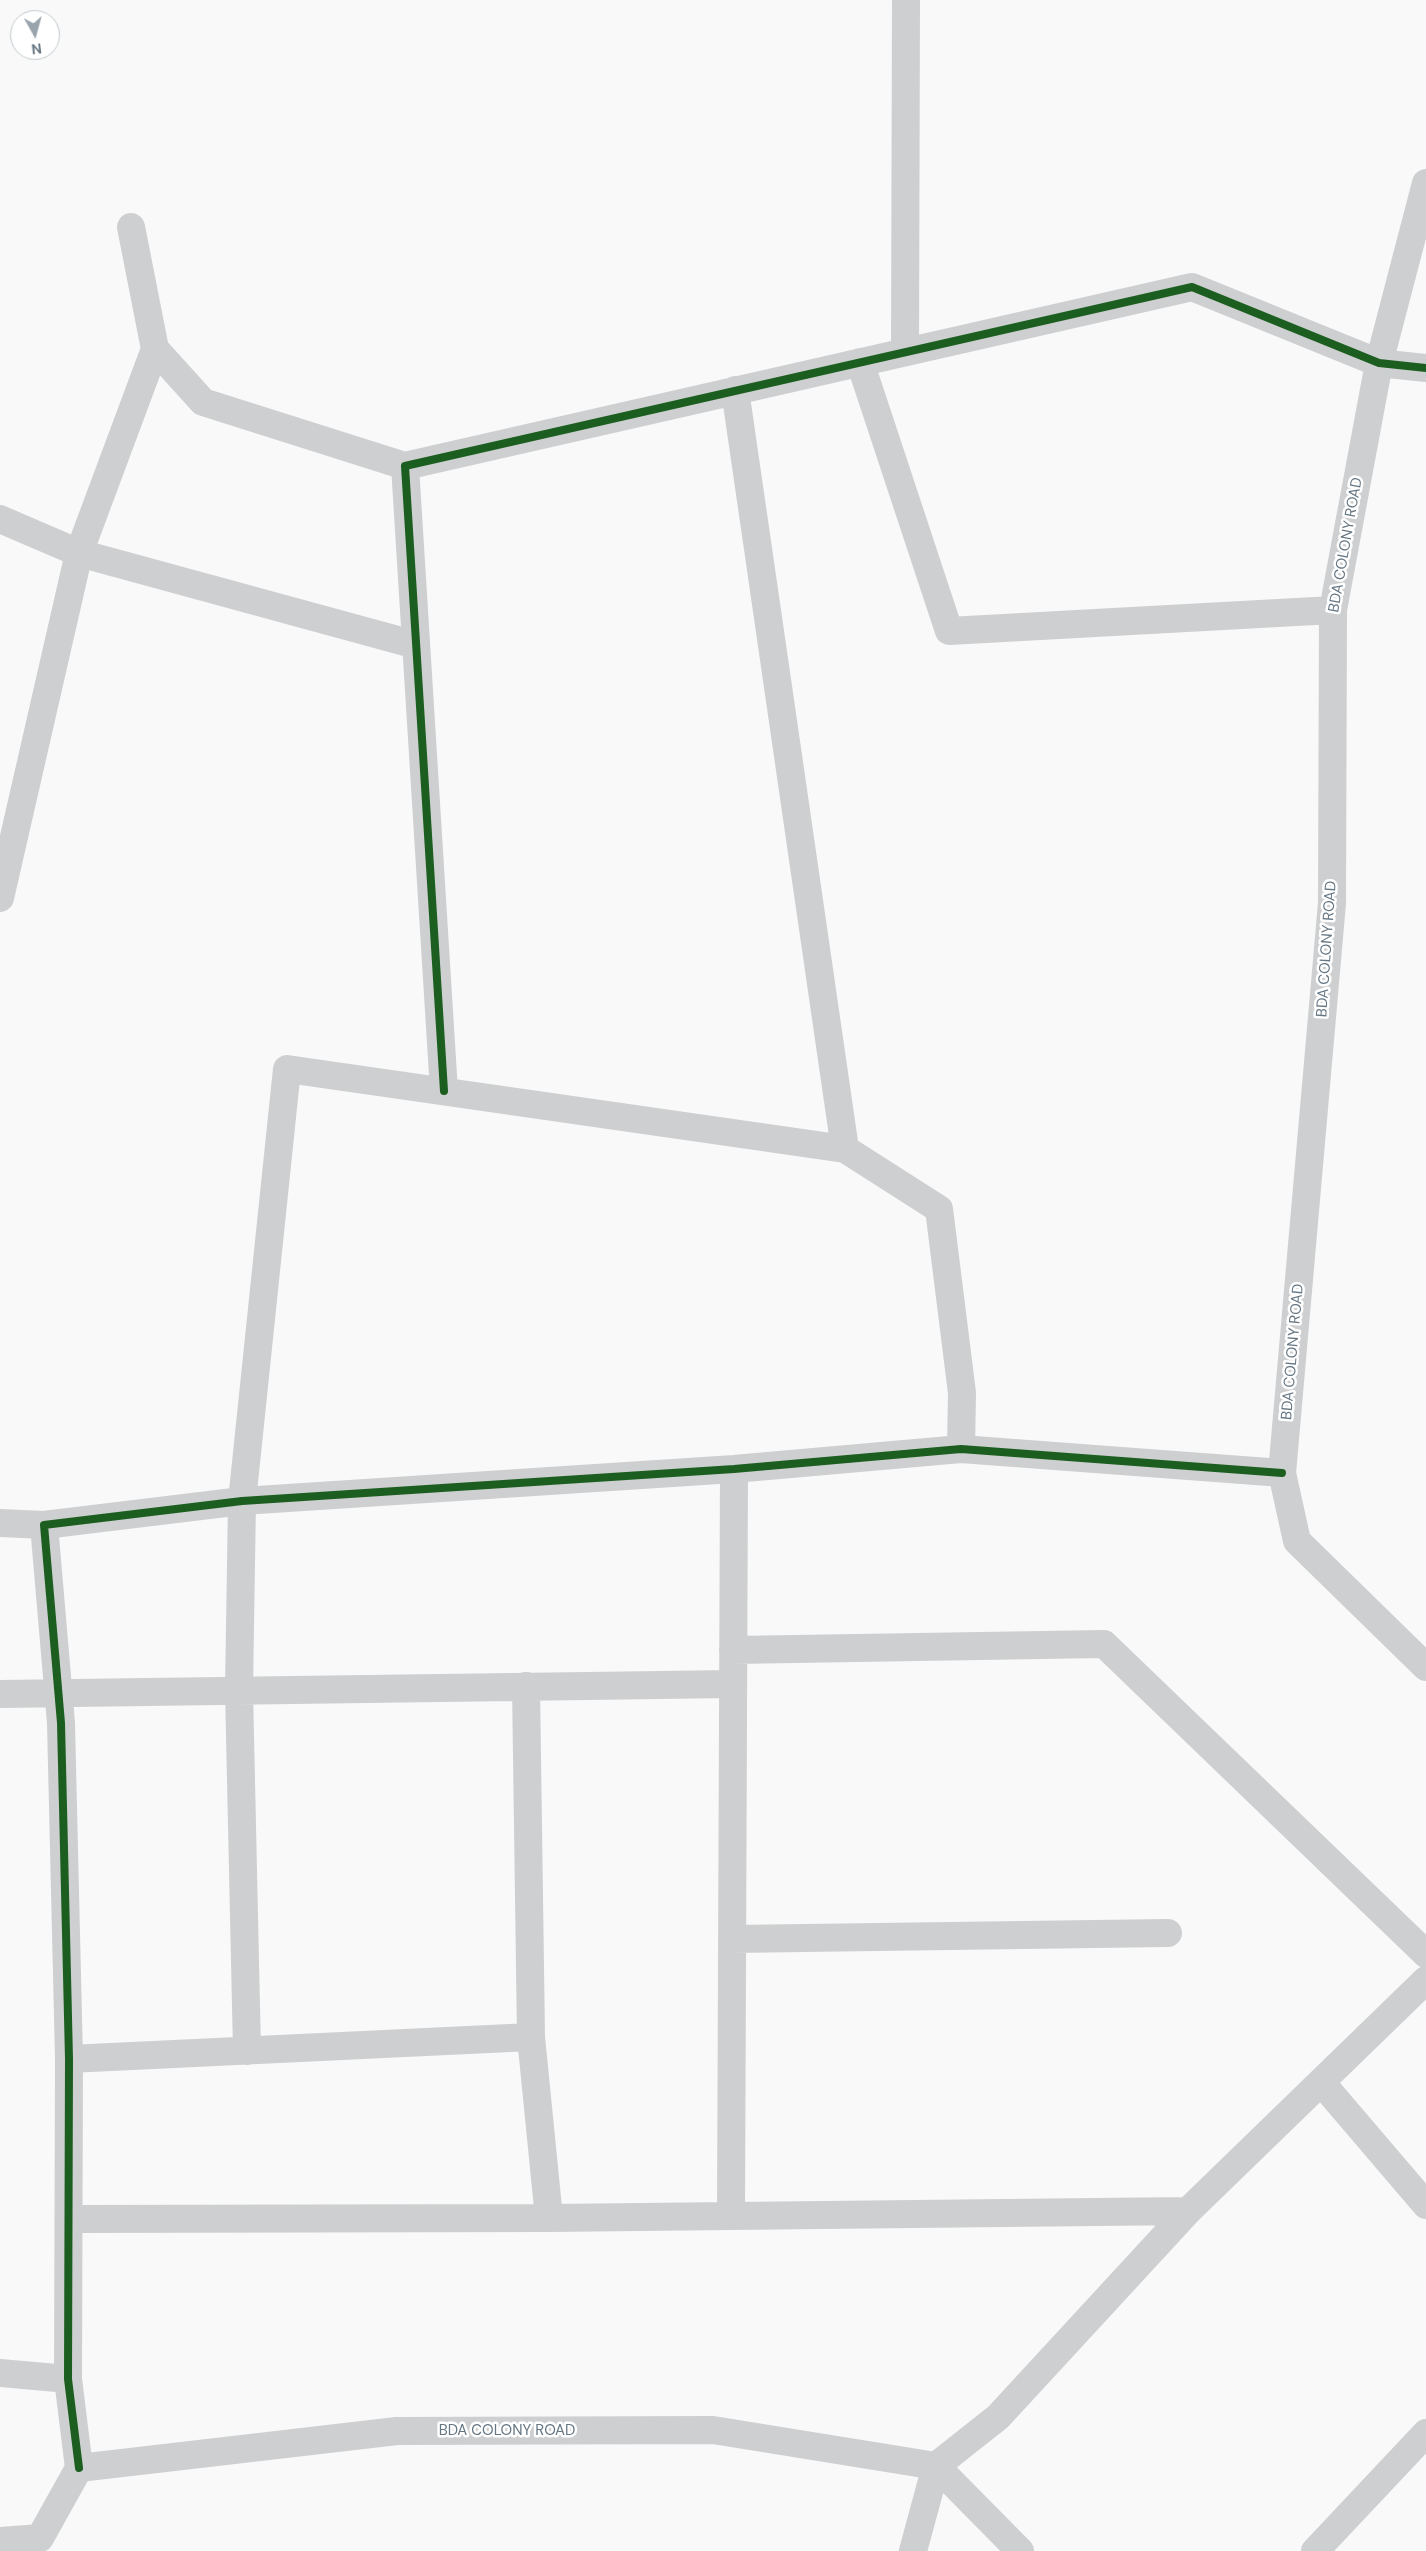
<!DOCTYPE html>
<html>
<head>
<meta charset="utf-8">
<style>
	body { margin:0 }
	#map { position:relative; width:1426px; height:2551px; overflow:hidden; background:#f9f9f9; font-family:"DM Sans",sans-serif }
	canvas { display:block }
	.north { position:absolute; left:10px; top:10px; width:50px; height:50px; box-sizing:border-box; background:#fff; border:1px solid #c1c8cd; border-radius:50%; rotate:173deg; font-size:14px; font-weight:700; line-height:20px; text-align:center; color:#657683 }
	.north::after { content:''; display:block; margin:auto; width:18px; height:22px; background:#99a4ac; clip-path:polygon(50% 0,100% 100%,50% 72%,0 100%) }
</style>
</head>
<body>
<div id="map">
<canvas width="1426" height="2551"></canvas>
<div class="north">N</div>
</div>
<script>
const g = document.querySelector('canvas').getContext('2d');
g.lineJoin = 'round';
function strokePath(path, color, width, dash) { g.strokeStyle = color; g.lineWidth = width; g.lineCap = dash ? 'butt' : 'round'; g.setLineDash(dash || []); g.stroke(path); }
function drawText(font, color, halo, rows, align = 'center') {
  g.font = font + ' "DM Sans",sans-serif'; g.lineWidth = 5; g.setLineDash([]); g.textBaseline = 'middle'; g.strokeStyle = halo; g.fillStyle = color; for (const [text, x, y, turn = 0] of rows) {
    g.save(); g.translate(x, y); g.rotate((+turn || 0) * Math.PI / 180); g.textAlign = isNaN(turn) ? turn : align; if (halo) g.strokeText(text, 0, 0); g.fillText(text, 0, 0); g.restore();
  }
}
const minor = new Path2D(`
	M1426,183L1379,363L1333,610L1332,903L1282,1473L1297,1541L1426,1667
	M131,227L155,349L203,402L405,466
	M155,349L79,553L416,645
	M905,352L906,0
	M860,362L949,631L1333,610
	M735,390L845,1149
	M0,519L79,553L0,898
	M444,1091L405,466L1192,287L1379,363L1426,368
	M0,1523L44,1525
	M733,1650L1104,1644L1426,1954
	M526,1686L531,2037L549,2218
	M0,1694L733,1684
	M732,1939L1168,1933
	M247,2051L239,1690L242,1501L287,1069L845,1149L939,1209L962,1393L961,1449
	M69,2059L531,2037
	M1321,2082L1426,2205
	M731,2214L734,1469
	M71,2219L549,2218L1188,2211
	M0,2373L68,2379
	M79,2468L68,2379L69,2059L61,1723L44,1525L242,1501L734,1469L961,1449L1282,1473
	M0,2541L40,2538L79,2468L397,2431L713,2430L936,2466L1020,2551
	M913,2551L936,2466L998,2417L1188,2211L1426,1980
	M1315,2551L1426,2433`);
const cycleway = new Path2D(`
	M444,1091L405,466L1192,287L1379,363L1426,368
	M79,2468L68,2379L69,2059L61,1723L44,1525L242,1501L734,1469L961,1449L1282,1473`);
const streetNames = [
	["BDA COLONY ROAD",1346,545,-80],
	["BDA COLONY ROAD",1327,949,-86],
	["BDA COLONY ROAD",1293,1352,-85],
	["BDA COLONY ROAD",507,2431]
];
strokePath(minor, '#cecfd0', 28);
strokePath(cycleway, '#1b5e20', 8);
drawText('15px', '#657683', '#fff', streetNames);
</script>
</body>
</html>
